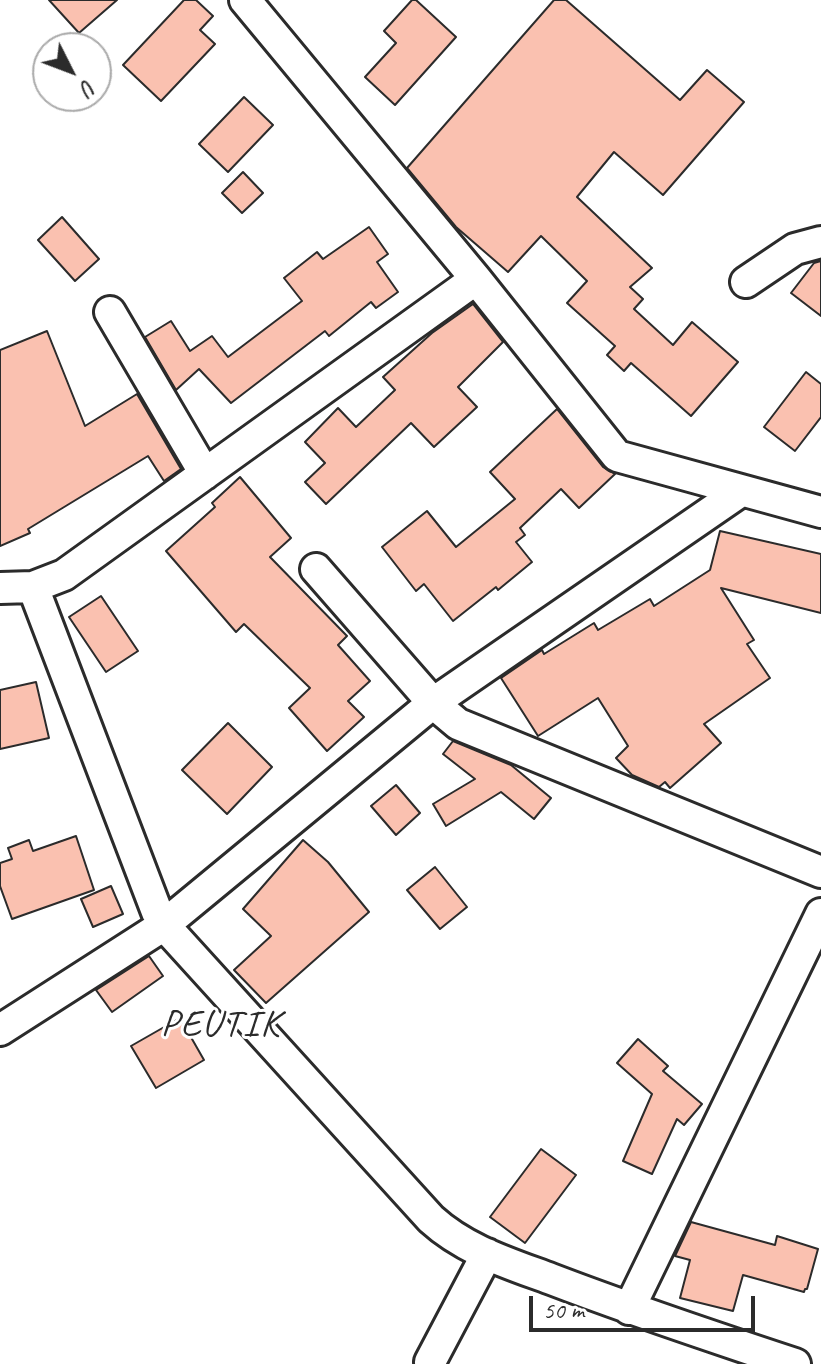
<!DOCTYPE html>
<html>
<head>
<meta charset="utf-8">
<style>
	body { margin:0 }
	#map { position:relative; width:821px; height:1364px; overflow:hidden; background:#fff; font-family:Caveat,sans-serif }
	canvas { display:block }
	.north { position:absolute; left:32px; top:32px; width:80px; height:80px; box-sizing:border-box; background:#fff; border:2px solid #aaa; border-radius:50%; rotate:132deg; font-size:22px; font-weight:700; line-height:32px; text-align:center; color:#2b2b2b }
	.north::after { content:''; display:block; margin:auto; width:28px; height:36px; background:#2b2b2b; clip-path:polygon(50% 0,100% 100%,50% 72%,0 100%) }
	.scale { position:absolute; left:529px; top:1296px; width:226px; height:36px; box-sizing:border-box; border:4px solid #2b2b2b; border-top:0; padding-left:10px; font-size:24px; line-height:28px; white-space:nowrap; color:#2b2b2b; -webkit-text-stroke:6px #fff; paint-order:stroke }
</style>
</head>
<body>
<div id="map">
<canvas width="821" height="1364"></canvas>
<div class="north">U</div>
<div class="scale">50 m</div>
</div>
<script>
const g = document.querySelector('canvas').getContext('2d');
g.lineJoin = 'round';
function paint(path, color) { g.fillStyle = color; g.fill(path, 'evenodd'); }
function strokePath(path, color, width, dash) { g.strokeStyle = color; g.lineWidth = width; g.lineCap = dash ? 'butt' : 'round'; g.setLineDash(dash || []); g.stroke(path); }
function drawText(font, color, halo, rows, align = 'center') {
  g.font = font + ' Caveat,sans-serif'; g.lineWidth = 6; g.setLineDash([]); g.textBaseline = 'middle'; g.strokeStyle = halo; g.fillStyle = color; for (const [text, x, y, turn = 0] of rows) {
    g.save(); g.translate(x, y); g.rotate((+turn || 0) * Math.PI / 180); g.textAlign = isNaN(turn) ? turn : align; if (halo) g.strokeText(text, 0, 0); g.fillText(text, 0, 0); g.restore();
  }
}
const building = new Path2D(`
	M49,0H117L79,33Z
	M184,0H196L213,16L200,30L215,44L161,101L123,65Z
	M412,0H416L456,37L395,105L365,77L396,43L384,31Z
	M554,0H566L680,100L707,70L744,102L663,195L614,152L577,197L652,268L630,287L643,299L634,309L673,345L692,322L738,362L691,416L631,363L624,371L607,355L615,346L567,303L587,281L541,236L508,272L456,227L407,168Z
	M244,97L273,125L228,172L199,144Z
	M243,172L263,193L242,213L222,193Z
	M62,217L99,259L75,281L38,240Z
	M369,227L388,254L377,262L398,292L376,308L371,302L329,336L325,331L231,403L199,369L176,390L145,337L171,321L190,351L212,336L228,357L302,301L284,278L317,252L323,259Z
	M821,261V316L791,293L814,263Z
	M473,304L503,342L458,387L477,407L434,447L411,423L326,504L305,482L325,463L305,442L338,408L356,427L395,390L383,377L432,333Z
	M47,331L85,426L137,394L181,469L164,481L148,456L28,529L30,533L0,546V350Z
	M806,372L821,384V417L795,451L764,427Z
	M557,409L603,467L615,474L579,508L561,489L520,528L525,535L516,542L532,562L498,590L496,587L453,621L424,584L416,591L382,547L427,511L456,547L515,499L490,472Z
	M240,477L291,538L270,557L347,636L338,645L370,681L348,701L364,717L327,751L289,708L310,688L244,624L236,632L166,551L215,507L212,503Z
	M720,531L821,554V613L721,588L754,640L747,644L770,678L704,724L721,743L670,788L665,782L659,787L632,775L616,758L628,746L598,698L538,736L501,678L542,650L544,654L594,623L598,630L650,599L654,606L710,570Z
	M101,596L138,651L106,672L69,617Z
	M36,682L49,738L0,749V690Z
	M228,723L272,767L227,814L182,770Z
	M453,741L511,765L551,798L534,819L501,792L446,826L433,804L475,779L443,754Z
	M396,785L420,813L396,835L371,806Z
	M76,836L94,890L12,919L0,886V863L12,859L8,848L29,840L33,851Z
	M303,840L328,862L369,912L266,1003L234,970L271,936L243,909Z
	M435,867L467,907L440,929L407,890Z
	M111,886L123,914L93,927L81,899Z
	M149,956L163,976L112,1012L96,990Z
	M180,1018L204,1060L156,1088L131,1046Z
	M638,1039L668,1066L663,1071L702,1104L684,1125L677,1119L652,1174L623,1161L652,1094L617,1063Z
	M541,1149L576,1175L525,1243L490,1217Z
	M691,1222L775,1245L777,1236L818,1249L807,1289H805L804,1292L743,1275L733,1311L680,1298L690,1260L675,1256Z`);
const minor = new Path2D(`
	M245,0L476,279L617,456L821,512
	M746,282L795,249L821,242
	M110,312L205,474
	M316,569L433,703L458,724L821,872
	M33,587L157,912L164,925L431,1219C465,1250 508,1263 551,1279C632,1310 713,1337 795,1364
	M0,588L33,587L64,575L476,279
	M0,1030L164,925L433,703L741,491
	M629,1309L821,914
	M430,1362L487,1254`);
const quarterNames = [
	["PEUTIK",221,1025]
];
paint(building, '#fac1b0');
strokePath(building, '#2b2b2b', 2);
strokePath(minor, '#2b2b2b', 36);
strokePath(minor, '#fff', 30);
g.letterSpacing = '2px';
drawText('38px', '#2b2b2b', '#fff', quarterNames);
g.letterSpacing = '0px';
</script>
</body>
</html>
